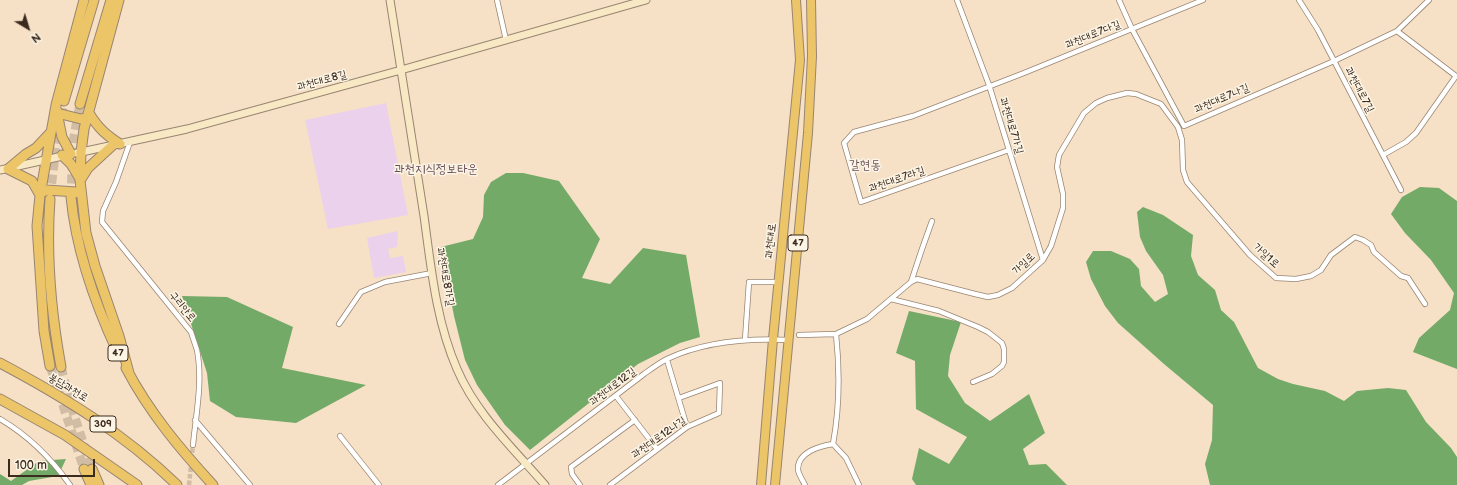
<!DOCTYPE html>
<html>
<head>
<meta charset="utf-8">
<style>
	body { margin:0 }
	#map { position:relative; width:1457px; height:485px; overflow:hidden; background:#f6e0c6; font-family:"Balsamiq Sans",sans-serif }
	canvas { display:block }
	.north { position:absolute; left:8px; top:8px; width:40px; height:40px; -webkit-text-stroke:3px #fcf5e5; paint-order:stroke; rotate:142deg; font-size:11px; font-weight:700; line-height:16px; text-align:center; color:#3b2a1e }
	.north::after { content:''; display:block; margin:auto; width:14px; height:18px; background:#3b2a1e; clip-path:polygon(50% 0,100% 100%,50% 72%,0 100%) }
	.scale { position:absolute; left:8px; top:459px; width:87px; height:18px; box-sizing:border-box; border:2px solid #3b2a1e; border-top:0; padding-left:5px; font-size:12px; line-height:14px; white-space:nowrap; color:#3b2a1e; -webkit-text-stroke:3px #fcf5e5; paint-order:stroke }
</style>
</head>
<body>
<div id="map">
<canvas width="1457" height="485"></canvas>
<div class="north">N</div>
<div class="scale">100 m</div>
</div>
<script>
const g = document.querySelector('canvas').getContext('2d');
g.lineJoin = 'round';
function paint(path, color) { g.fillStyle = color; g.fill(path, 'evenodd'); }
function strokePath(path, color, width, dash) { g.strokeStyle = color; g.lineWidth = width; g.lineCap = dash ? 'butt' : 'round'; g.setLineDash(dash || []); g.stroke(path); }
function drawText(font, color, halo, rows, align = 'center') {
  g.font = font + ' "Balsamiq Sans","Poor Story",sans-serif'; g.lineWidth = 3; g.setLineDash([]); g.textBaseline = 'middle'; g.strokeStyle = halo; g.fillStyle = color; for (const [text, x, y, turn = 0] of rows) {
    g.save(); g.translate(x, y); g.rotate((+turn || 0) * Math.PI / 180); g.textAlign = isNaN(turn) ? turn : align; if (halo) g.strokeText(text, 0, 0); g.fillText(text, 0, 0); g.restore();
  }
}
const built = new Path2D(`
	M386,103L408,215L328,229L305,120Z
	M398,231L397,247L388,249L390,258L403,256L406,272L374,278L367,238Z`);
const forest = new Path2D(`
	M506,173H523L559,181L600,239L582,278L610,284L643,248L686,255L700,337L680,343L638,364L530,450L505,425L477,385L465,360L454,316L441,247L473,239L483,217L484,195L491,182Z
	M1420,187L1439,188L1457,201V369L1413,352L1419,338L1450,310L1454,293L1431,260L1405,233L1391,214L1402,197Z
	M1143,207L1163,215L1193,235L1191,256L1198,275L1215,290L1221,310L1234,322L1258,368L1278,379L1293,384L1325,391L1344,401L1357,391L1388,388L1406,390L1426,422L1451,448L1457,457V485H1210L1205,464L1212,440L1213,405L1164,364L1118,323L1105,306L1091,279L1086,262L1093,251H1111L1130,259L1139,269L1141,286L1155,302L1168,294L1163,275L1146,251L1140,237L1137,212Z
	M182,296L227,297L293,327L282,368L366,385L296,423L236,417L210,401L207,373Z
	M909,311L961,322L950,355L948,376L965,403L990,421L1029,394L1045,433L1023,449L1029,465L1046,464L1067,485H916L912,479L919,448L949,464L967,437L916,409L915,361L896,353Z
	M66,459L58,476L29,481L22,485H0V474L11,481L39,461Z`);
const streetTunnel = new Path2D(`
	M189,485L193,445`);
const highwayTunnel = new Path2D(`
	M50,197L56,147L64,101
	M71,197L73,142L80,104
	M50,366L84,469
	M61,367L72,409L92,469`);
const street = new Path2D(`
	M497,0L506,40
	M957,0L989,85L1043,260
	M1119,0L1132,29L1184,126L1334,61L1397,31L1429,0
	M1299,0L1318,30L1401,190
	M130,142L116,182L103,211L102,222L191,332C193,338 195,344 197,350C203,381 196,414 193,445
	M1009,150L861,202L844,143L854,132L913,116L1024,73L1203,0
	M1383,155L1406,142L1416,133L1456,76L1397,31
	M911,282L922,249L932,221
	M891,299L939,311L978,327L988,332L1002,343L1004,349V362L1002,366L992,374L973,382
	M339,324L361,292L385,282L432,273
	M799,335L836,334L867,319L911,282L917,279L975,294L988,297L998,295L1012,288L1043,260L1051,246L1063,208V194L1057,167L1059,155L1084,113L1096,103L1107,98L1127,93L1136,94L1161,104L1178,127L1182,140L1183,170L1187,182L1250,255L1276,278L1296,279L1311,276L1321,270L1331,255L1355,237L1363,240L1371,245L1374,252L1401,276L1408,278L1425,304
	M745,340L749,282H778
	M667,360L687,427
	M616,396L657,449
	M0,419C29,436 51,458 70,485
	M195,420L250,485
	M340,436L379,485
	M833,444L846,458L859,485
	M498,485L644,374C651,369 659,363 667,359C705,341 747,338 789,340
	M580,485L572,474L571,467L635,420
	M610,485L687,427L719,413L720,383L679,398
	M805,485C803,481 799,475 798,470C797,452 820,446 833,444C840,406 840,372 836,334`);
const secondary = new Path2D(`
	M390,0C401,72 412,144 424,216C431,267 436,321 457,369C476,414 514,449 545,485
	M77,153L187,129L401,70L646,0
	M0,170L67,155`);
const primary = new Path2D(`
	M761,485L773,339L800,60L796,0
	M775,485L808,133L812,56L811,0`);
const highway = new Path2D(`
	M119,0L84,129L81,152L80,180L86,233L95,266L119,336L129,373
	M64,101L94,0
	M80,104L111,0
	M56,108L62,137L71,154
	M57,113L81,119L87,118
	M89,113C98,128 106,135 120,144
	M62,155L71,164L80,179
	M8,169L26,154L36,148L51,132
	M8,169L32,181L40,195
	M81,179L88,168L113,145
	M40,193L47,190L76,192L78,193
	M71,197C76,249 96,306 118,353
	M50,199C46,254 51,312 61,367
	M0,363C64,397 126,435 177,485
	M50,366L44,331L37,226L40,195L56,105L84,0
	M126,368C149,412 180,449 213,485
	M0,399L65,435L137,485
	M84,469L91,485
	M92,469L99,485`);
const shields = [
	[798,243,20],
	[118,353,20],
	[103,424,26]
];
const shieldNames = [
	["47",798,243],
	["47",118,353],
	["309",103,424]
];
const streetNames = [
	["과천대로7다길",1093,35,-22],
	["과천대로8길",322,81,-15],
	["과천대로7길",1359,90,62],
	["과천대로7나길",1222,99,-23],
	["과천대로7가길",1011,126,73],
	["과천대로7라길",897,180,-19],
	["과천대로",771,241,-84],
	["가일1로",1266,256,42],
	["가일로",1024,264,-43],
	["과천대로8가길",445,277,80],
	["구리안로",182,307,51],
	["과천대로12길",613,387,-37],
	["봉담과천로",68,388,31],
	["과천대로12나길",659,438,-35]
];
const quarterNames = [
	["갈현동",865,166],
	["과천지식정보타운",436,170]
];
paint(built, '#ebd1ec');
paint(forest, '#73aa67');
strokePath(streetTunnel, '#d1bca4', 4.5, [4.5, 2]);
strokePath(highwayTunnel, '#d1bca4', 9, [9, 4.5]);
strokePath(street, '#988572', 6);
strokePath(secondary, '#988572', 9);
strokePath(primary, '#988572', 10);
strokePath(highway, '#988572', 11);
strokePath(street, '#fff', 4.5);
strokePath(secondary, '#f8e8c3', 7);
strokePath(primary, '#edc569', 8);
strokePath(highway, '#edc569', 9);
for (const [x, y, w] of shields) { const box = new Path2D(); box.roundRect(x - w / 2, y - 8, w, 16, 3); g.fillStyle = '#fcf5e5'; g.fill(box); strokePath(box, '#3b2a1e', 1); }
drawText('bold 10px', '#3b2a1e', null, shieldNames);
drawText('11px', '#3b2a1e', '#fcf5e5', streetNames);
drawText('13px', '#675059', '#fcf5e5', quarterNames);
</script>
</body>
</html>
